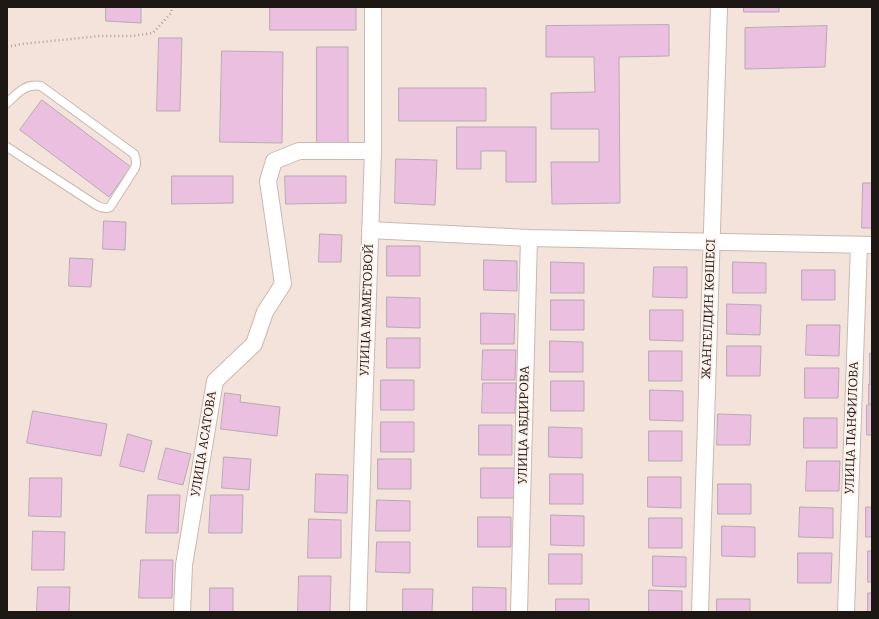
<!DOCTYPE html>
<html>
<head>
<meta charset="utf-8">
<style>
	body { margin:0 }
	#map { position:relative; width:879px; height:619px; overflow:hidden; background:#f4e3da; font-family:"Roboto Serif",serif }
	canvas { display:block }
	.frame { position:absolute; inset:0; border:8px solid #1e1815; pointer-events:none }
</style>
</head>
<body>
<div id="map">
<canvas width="879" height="619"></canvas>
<div class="frame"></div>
</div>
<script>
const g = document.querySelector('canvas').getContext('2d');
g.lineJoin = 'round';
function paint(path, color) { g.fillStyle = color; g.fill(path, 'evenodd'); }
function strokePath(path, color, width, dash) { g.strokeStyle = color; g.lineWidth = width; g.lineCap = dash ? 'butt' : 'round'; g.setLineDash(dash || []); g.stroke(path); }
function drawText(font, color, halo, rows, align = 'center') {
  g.font = font + ' "Roboto Serif",serif'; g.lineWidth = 4; g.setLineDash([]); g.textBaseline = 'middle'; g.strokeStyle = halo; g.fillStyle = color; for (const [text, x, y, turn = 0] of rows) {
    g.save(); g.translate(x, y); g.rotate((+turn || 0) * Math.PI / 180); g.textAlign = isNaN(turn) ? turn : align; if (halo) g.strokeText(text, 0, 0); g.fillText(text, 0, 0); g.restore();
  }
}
const building = new Path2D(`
	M106,7H141V23L106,21Z
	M270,7H356V30H270Z
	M744,7H779V12H744Z
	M669,25V56L619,57L620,203L552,204L551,162H599V129H551V93L595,92L594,57H546V26Z
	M827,26L825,67L745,69V28Z
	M159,38H182L180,111H157Z
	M317,47H348V145H317Z
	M222,51L283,52L282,143L220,142Z
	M399,88H486V121H399Z
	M42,100L131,167L109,197L20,130Z
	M457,127H536V182H506V151H481V169H457Z
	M396,159L437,160L435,205L395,203Z
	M172,176H233V203L172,204Z
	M285,176H346V203L286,204Z
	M863,183H872V228H862Z
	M104,221L126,222L125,250L103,249Z
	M320,234L342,235L341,262H319Z
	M387,246H420V276H387Z
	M70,258L93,259L91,287L69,286Z
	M484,260L517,261V291L484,290Z
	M551,262L584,263V293H551Z
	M733,262L766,263V293H733Z
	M654,267H687V298L653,297Z
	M802,270H835V300H802Z
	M387,297L420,298V328L387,327Z
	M551,300H584V330H551Z
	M727,304L761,305L760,335L727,334Z
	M650,310H683V341L650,340Z
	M481,313L515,314L514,344H481Z
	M807,325H840L839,356L806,355Z
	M387,338H420V368H387Z
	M550,341L583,342V372H550Z
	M727,346H761L760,376H727Z
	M483,350H516L515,380H482Z
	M649,351H682V381H649Z
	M870,353H872V383H870Z
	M805,368H839L838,398H805Z
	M381,380H414V410H381Z
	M551,381H584V411H551Z
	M483,383H516L515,413H482Z
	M869,384H872V404H869Z
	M650,390L683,391V421L650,420Z
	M225,393L241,395L240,402L280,407L277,436L221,429Z
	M867,405H872V435H867Z
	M33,411L107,424L101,456L27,443Z
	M718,414L751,415L750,445H717Z
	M804,418H837V448H804Z
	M381,422H414V452H381Z
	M479,425H512V455H479Z
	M549,427L582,428V458L549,457Z
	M649,431H682V461H649Z
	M128,434L152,441L144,472L120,466Z
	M166,448L191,454L183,485L158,479Z
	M224,457L251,459L249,490L222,488Z
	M378,459H411V489H378Z
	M807,461H840L839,491H806Z
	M481,468H515L514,498H481Z
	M316,474L348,475L347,513L315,512Z
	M550,474H583V504H550Z
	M648,477H681V508L648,507Z
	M30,478H62L61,517L29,516Z
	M718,484H751V514H718Z
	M148,495H180L178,533H146Z
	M211,495H243L242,533H209Z
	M377,500L410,501V531H376Z
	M800,507L833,508V538L799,537Z
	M866,507H872V537H866Z
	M551,515L584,516V546L551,545Z
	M478,517H511V547H478Z
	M649,518H682V548H649Z
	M309,519L341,520V558H308Z
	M722,526L755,527V557L722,556Z
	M33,531L65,532L64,570H32Z
	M377,542H410V573L376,572Z
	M868,551H872V582H868Z
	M798,553H832L831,583H798Z
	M549,554H582V584H549Z
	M653,556L686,557V587L653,586Z
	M141,560H173L172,598H139Z
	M299,576H331L330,612H298Z
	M38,587H70L69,612H37Z
	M473,587L506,588V612H473Z
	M210,588H233V612H210Z
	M403,589H433L432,612H403Z
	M649,590L682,591V612H649Z
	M868,593H872V612H868Z
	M556,599H589V612H556Z
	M717,599H750V612H717Z`);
const path = new Path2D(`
	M7,47L22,44L100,36H132L153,33L171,13L172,7`);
const service = new Path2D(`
	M7,103C18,93 25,83 41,86L134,154C136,159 137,162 135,168L110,207C105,209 101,208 96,205L7,147`);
const minor = new Path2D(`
	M370,230L529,238L872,245
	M182,612L184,565L215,381L254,344L265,312L283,284L268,181L274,161L299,151H373
	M358,612L363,442L373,151V7
	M519,612L529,238
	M700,612L719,7
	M846,612L859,245`);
const streetNames = [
	["ЖАНГЕЛДИН КӨШЕСІ",709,309,-88],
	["УЛИЦА МАМЕТОВОЙ",367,310,-88],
	["УЛИЦА АБДИРОВА",524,425,-89],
	["УЛИЦА ПАНФИЛОВА",852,428,-88],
	["УЛИЦА АСАТОВА",204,444,-81]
];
paint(building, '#ebbfdf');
strokePath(building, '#b7a9b3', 1);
strokePath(service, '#c9b9b0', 10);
strokePath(minor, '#c9b9b0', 18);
strokePath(path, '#ada099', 2.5, [1, 3]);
strokePath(service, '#fff', 8);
strokePath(minor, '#fff', 16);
drawText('12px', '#1e1815', '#fef1ea', streetNames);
</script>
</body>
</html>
